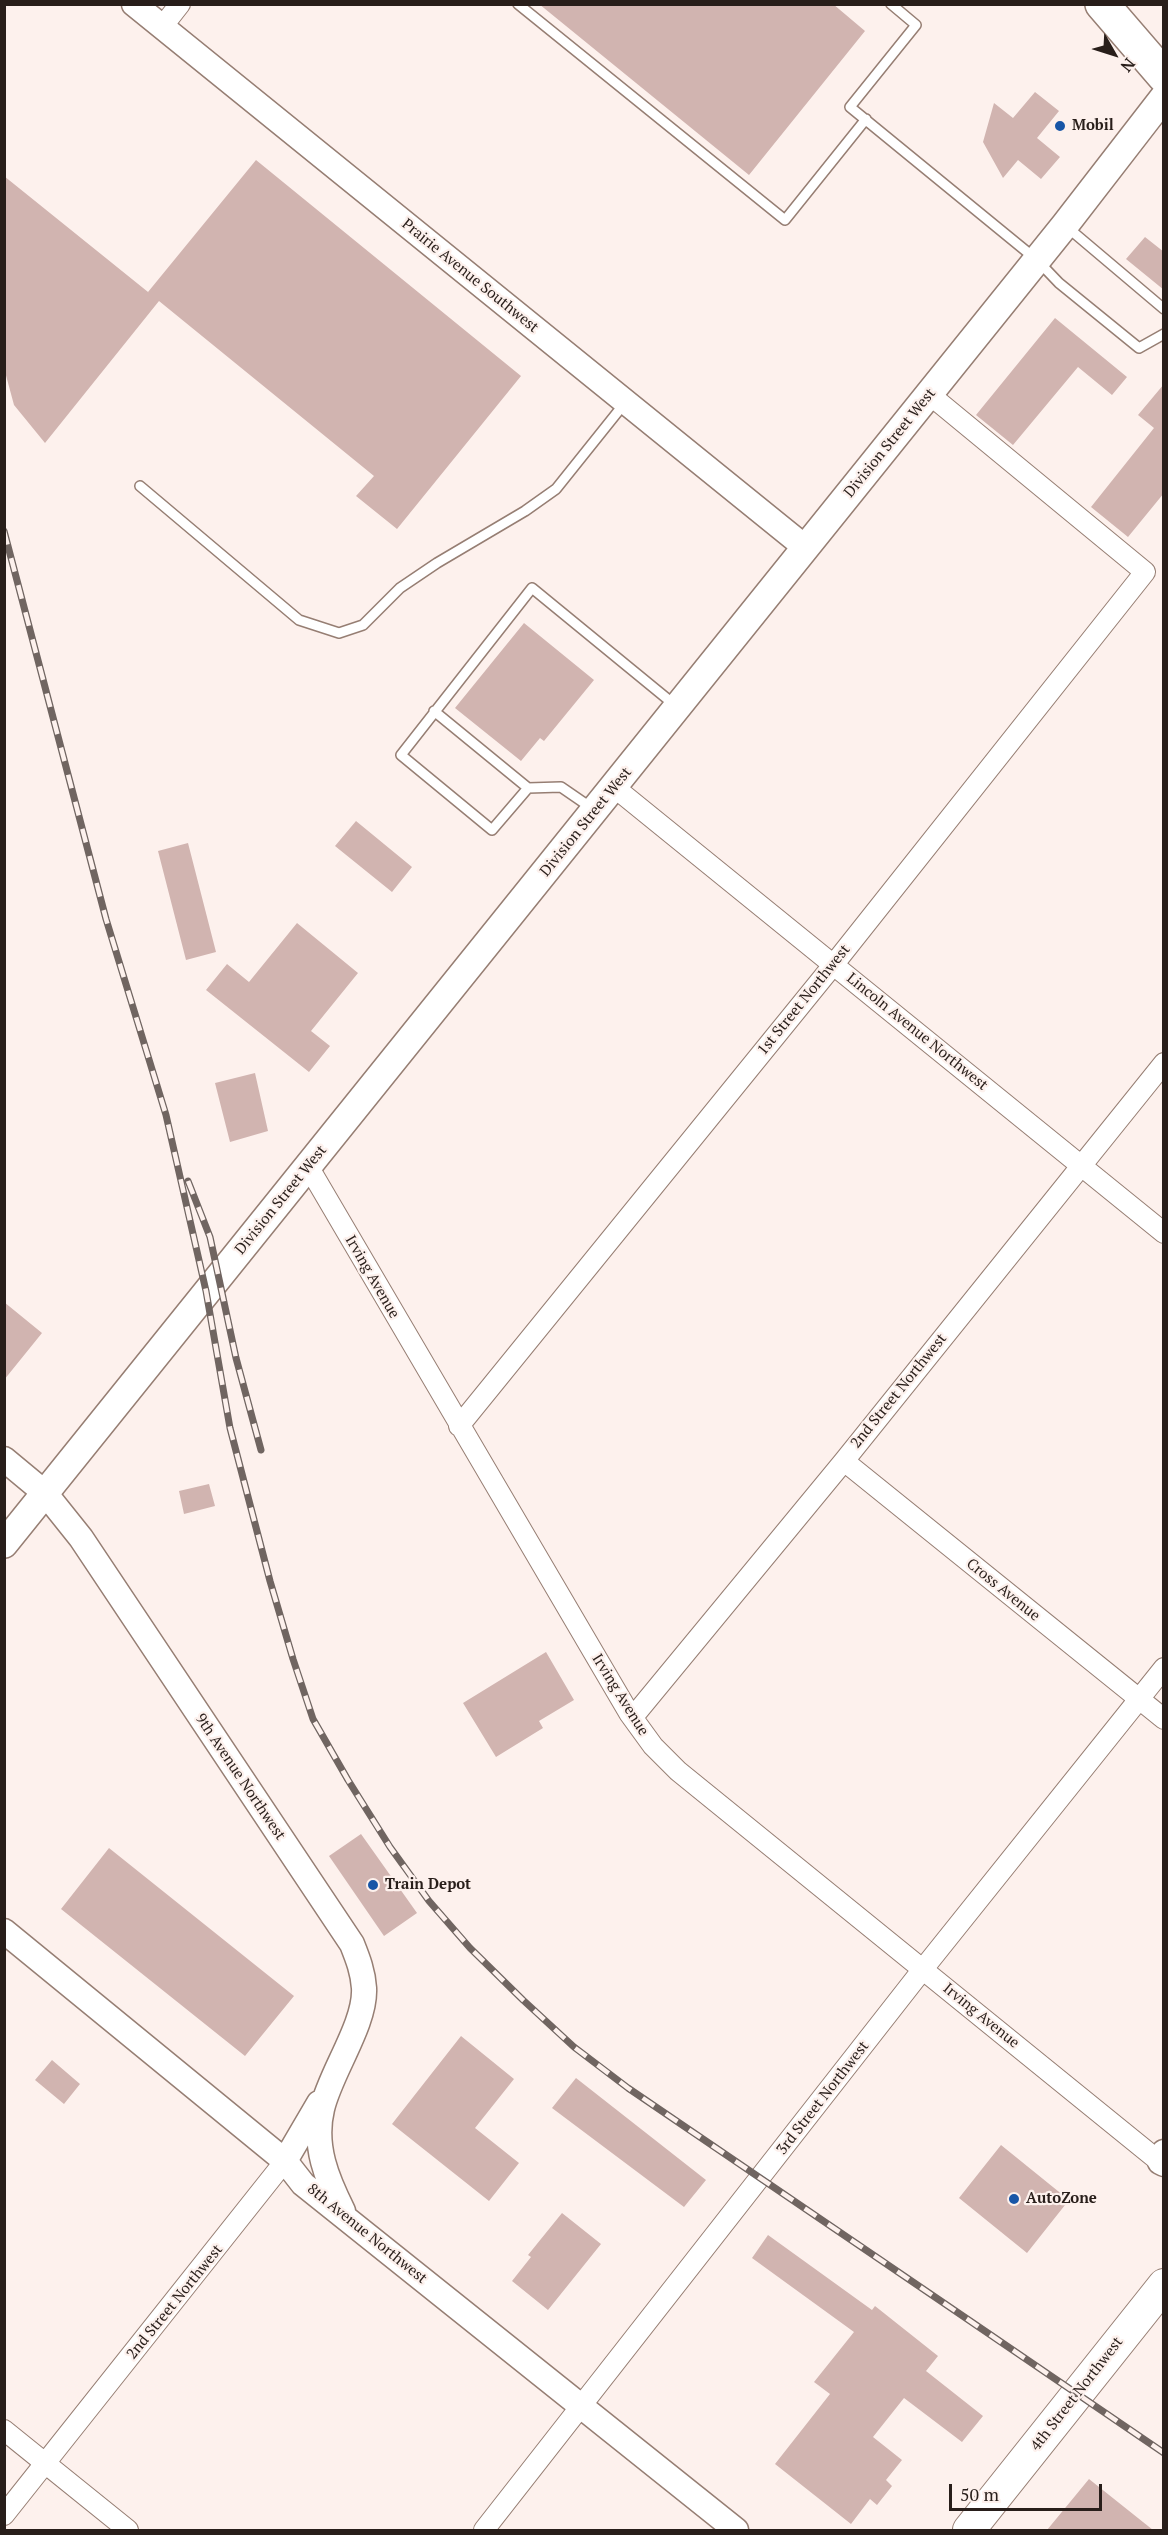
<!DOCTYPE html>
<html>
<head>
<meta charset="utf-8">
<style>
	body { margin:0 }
	#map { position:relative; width:1168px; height:2535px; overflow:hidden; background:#fdf1ed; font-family:"PT Serif",serif }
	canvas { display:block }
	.frame { position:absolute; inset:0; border:6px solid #281e1a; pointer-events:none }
	.north { position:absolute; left:1084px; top:24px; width:60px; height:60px; -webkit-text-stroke:4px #fdf1ed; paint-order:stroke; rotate:129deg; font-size:16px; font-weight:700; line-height:24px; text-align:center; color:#281e1a }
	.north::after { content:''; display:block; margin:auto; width:21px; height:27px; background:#281e1a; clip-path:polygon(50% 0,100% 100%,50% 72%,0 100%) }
	.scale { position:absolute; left:949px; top:2484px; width:153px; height:27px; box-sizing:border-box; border:3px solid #281e1a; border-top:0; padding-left:8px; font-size:18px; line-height:21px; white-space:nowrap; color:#281e1a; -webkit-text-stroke:4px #fdf1ed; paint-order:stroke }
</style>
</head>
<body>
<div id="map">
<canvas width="1168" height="2535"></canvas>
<div class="frame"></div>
<div class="north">N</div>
<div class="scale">50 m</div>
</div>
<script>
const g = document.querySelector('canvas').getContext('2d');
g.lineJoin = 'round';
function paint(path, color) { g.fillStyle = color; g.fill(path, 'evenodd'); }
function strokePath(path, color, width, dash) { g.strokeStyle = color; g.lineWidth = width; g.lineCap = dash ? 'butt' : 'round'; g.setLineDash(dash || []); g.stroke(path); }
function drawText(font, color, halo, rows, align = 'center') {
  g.font = font + ' "PT Serif",serif'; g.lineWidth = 4.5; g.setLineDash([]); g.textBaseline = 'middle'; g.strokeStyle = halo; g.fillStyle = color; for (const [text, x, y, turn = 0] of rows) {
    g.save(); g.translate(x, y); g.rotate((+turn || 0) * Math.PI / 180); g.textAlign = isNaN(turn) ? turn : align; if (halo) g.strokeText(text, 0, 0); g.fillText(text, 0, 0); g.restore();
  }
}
const building = new Path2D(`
	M539,4H833L865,31L749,175Z
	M1035,92L1059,111L1037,138L1060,157L1041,179L1018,160L1003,178L983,142L994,103L1013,118Z
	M256,160L521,376L397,529L356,496L374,476L159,301L45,443L14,405L4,368V176L153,296L148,292Z
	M1145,237L1164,252V290L1126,259Z
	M1055,318L1127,377L1112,395L1078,367L1013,445L976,415Z
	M1164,384V493L1128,537L1091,507L1154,428L1138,415Z
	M524,623L594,680L544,741L540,738L521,761L455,708Z
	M356,821L412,867L392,892L335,846Z
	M188,843L216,952L186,960L158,851Z
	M297,923L358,973L311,1031L330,1046L309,1072L206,990L227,964L249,982Z
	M255,1073L268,1131L230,1142L215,1083Z
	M4,1302L42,1333L4,1380Z
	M209,1484L215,1506L184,1514L179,1491Z
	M546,1652L574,1700L539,1721L543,1728L496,1757L463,1703Z
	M361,1834L417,1913L384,1936L329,1856Z
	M109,1848L294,1996L245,2056L61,1909Z
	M461,2036L514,2079L475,2128L519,2163L489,2201L392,2124Z
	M52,2060L80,2084L64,2104L35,2080Z
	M576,2078L706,2180L684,2207L552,2108Z
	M1001,2145L1069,2200L1027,2253L959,2198Z
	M562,2213L601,2244L548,2310L512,2281L531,2257L528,2255Z
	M768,2235L872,2310L875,2306L938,2356L926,2371L983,2416L962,2442L904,2398L873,2437L902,2460L886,2480L892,2486L877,2505L870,2499L851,2524L775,2464L830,2394L814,2382L854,2332L752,2258Z
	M1089,2479L1153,2530H1047Z`);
const service = new Path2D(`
	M518,4L785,220L866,119
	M891,4L916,25L850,107L1037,260L1059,283L1139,348L1164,334
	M1067,227L1164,309
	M140,486L299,620L339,633L363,625L400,588L437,563L525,511L556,489L624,404
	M434,711L528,788L561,787L593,809
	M528,788L492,830L401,755L532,588L676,706`);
const minor = new Path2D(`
	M162,27L180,4
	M614,787L1164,1233
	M308,1166L629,1713L653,1746L678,1771L1160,2162
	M459,1426L834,964L1145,572L929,394
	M844,1461L1164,1719
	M633,1717L844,1461L1164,1063
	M4,2430L128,2530
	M4,2515L285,2161
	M484,2530L923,1969L1164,1668`);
const tertiary = new Path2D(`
	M134,4L806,548
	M4,1459L45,1493L81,1538L352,1944C358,1959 363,1972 364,1988C366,2024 330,2073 322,2109C313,2146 327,2179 343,2211
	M4,1931L285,2161L303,2184L736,2530
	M1164,2152L1160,2162L1164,2164
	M285,2161L319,2103`);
const secondary = new Path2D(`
	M4,1544L1065,225L1164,97`);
const primary = new Path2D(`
	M969,2530L1164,2285`);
const trunk = new Path2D(`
	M1102,4L1164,76`);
const rail = new Path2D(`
	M4,531L106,919L166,1115L206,1291L230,1428L270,1581L293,1659L313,1719L348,1780L390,1847L429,1901L470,1948L523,2000L574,2047L628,2088L1164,2453
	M188,1181L210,1237L236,1358L261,1450`);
const markers = [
	[1060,126,6,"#1856a7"],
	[373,1885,6,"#1856a7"],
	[1014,2199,6,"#1856a7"]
];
const poiNames = [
	["Mobil",1072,126],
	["Train Depot",385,1885],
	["AutoZone",1026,2199]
];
const streetNames = [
	["Prairie Avenue Southwest",470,276,39],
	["Division Street West",890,443,-51],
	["Division Street West",586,822,-51],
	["1st Street Northwest",804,1000,-51],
	["Lincoln Avenue Northwest",917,1032,39],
	["Division Street West",281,1200,-51],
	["Irving Avenue",372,1277,60],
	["2nd Street Northwest",899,1391,-51],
	["Cross Avenue",1003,1590,39],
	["Irving Avenue",620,1695,58],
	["9th Avenue Northwest",240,1777,56],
	["Irving Avenue",981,2016,39],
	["3rd Street Northwest",823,2098,-52],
	["8th Avenue Northwest",367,2234,39],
	["2nd Street Northwest",175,2302,-51],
	["4th Street Northwest",1077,2394,-52]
];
paint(building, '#d1b4b0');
strokePath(service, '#967e73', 12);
strokePath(minor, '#967e73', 22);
strokePath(tertiary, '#967e73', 27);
strokePath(secondary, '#967e73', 30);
strokePath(primary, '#967e73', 34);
strokePath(trunk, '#967e73', 36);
strokePath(service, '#fff', 9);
strokePath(minor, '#fff', 20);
strokePath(tertiary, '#fff', 24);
strokePath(secondary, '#fff', 27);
strokePath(primary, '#fff', 32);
strokePath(trunk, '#fff', 33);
strokePath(rail, '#706561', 7);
strokePath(rail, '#fdf1ed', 4.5, [14]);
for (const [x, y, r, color] of markers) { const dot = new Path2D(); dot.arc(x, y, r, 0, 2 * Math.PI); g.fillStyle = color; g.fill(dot); strokePath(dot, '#fdf1ed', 2); }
drawText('bold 15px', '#281e1a', '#fdf1ed', poiNames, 'left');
drawText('15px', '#281e1a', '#fdf1ed', streetNames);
</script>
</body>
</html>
